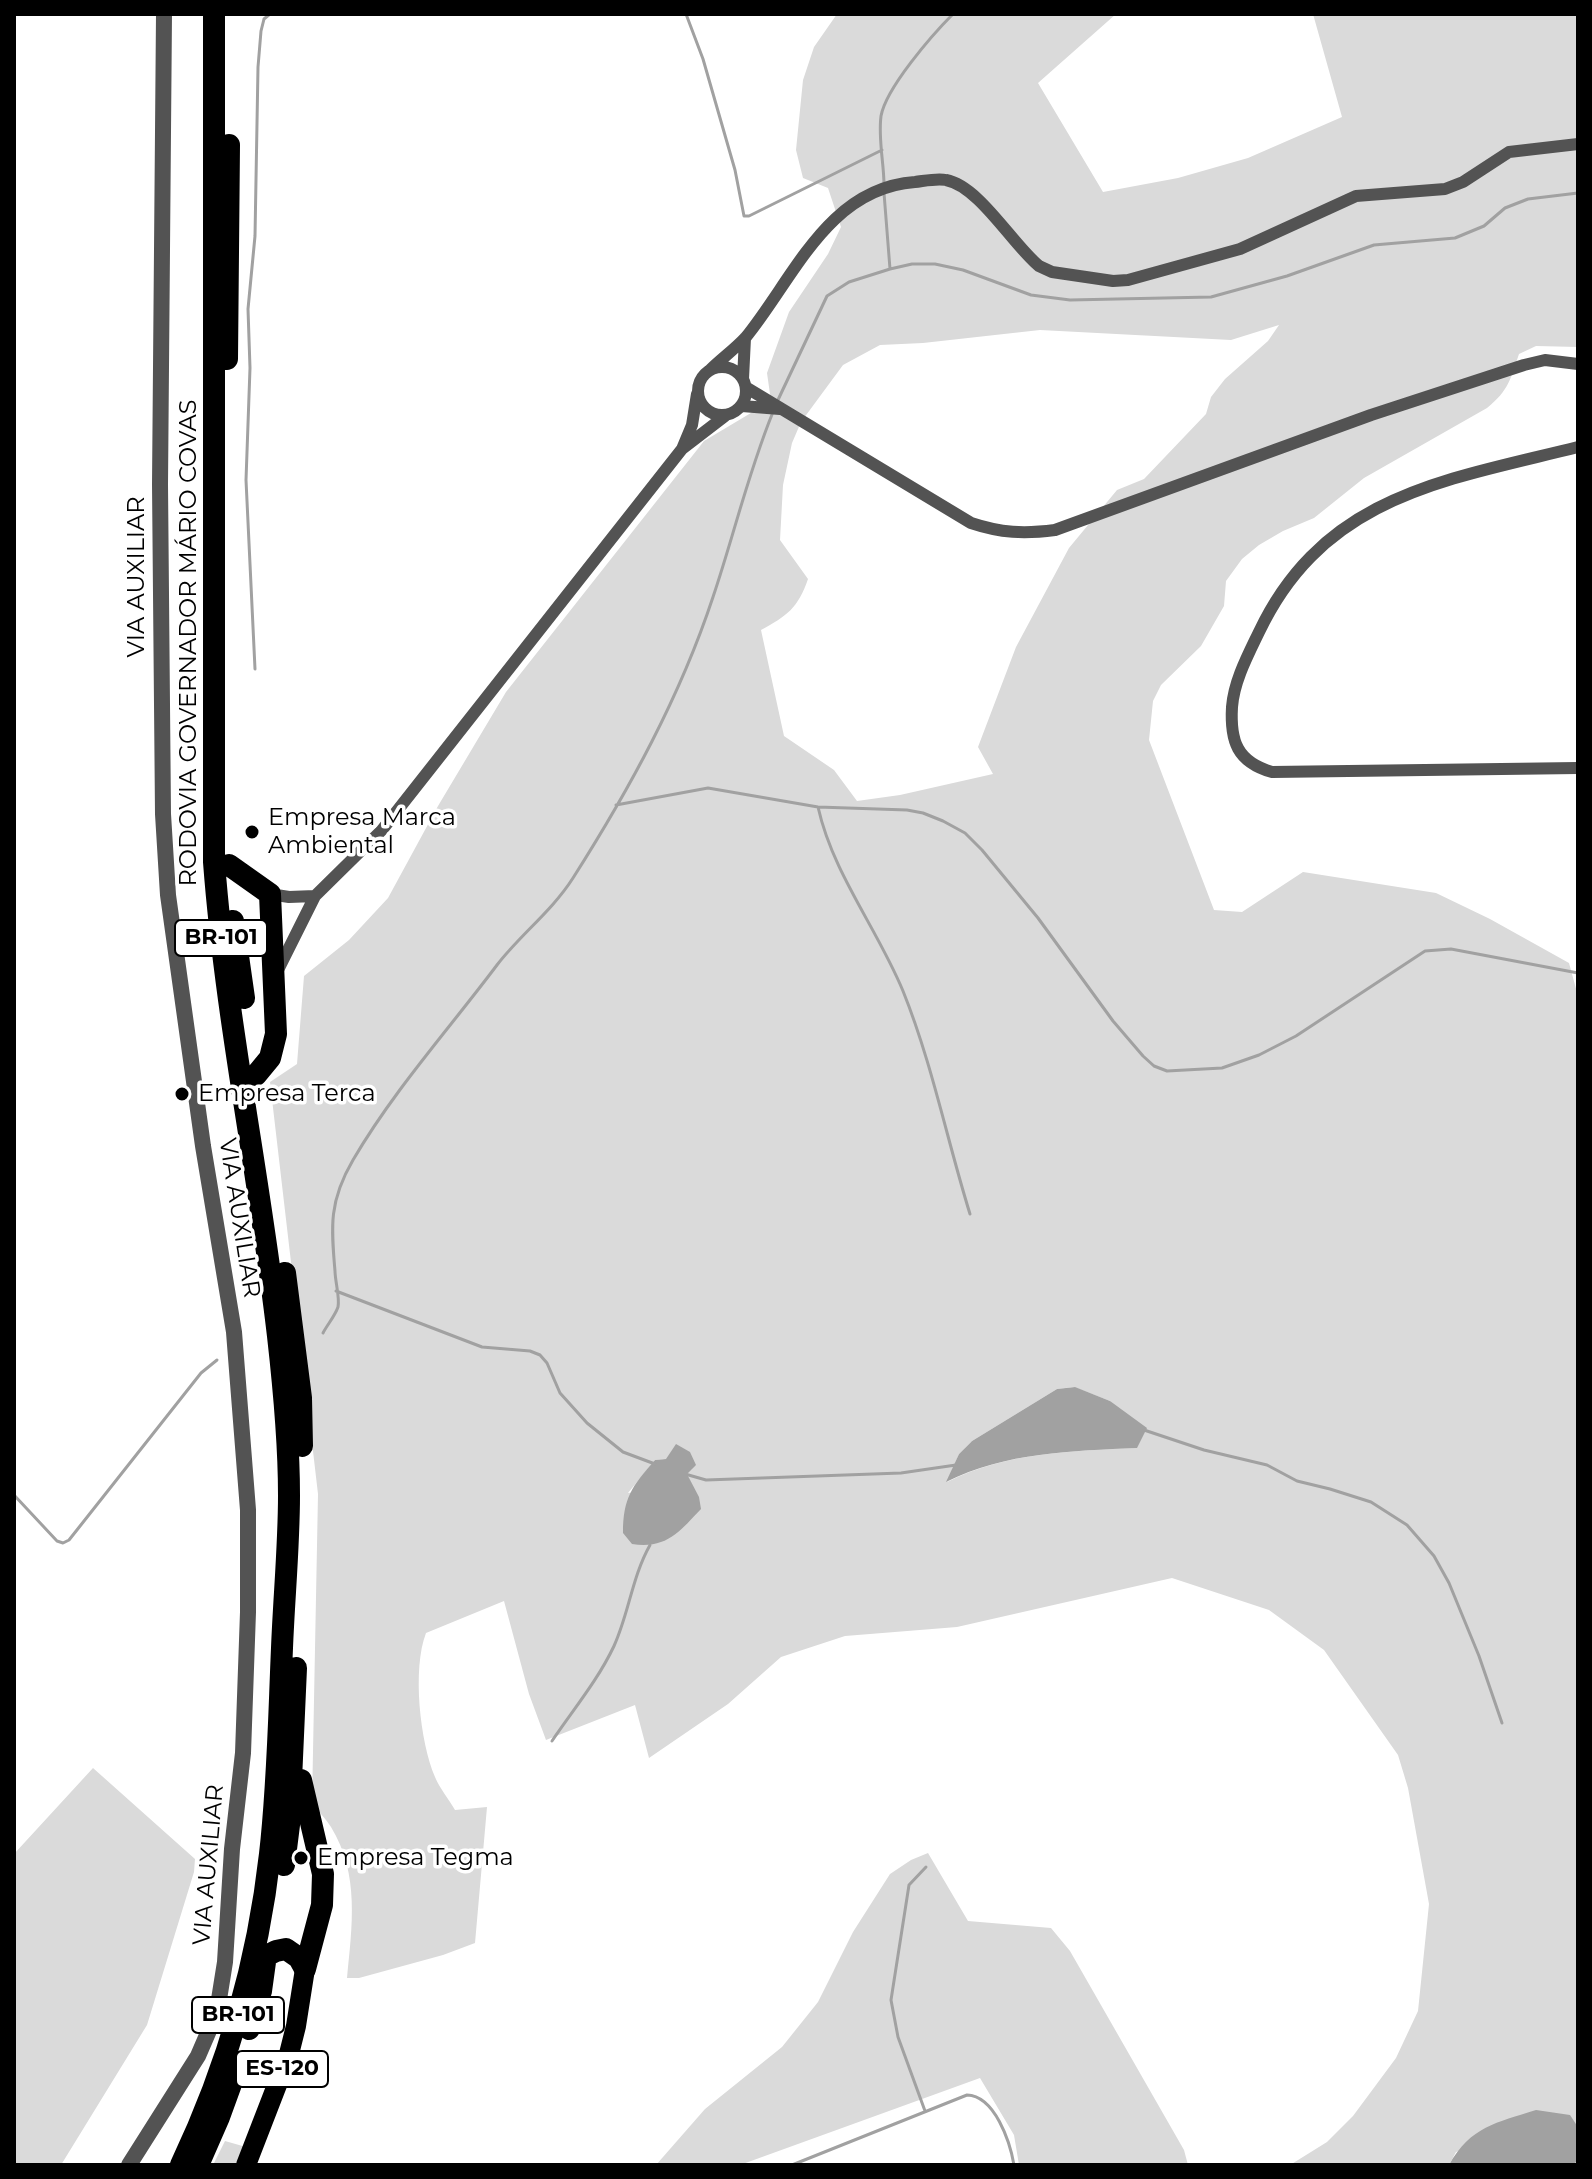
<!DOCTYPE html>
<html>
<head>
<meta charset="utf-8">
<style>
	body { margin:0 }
	#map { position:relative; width:1592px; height:2179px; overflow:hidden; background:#fff; font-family:Montserrat,sans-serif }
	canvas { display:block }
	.frame { position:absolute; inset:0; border:16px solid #000; pointer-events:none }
</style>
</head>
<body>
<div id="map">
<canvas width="1592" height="2179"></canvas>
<div class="frame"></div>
</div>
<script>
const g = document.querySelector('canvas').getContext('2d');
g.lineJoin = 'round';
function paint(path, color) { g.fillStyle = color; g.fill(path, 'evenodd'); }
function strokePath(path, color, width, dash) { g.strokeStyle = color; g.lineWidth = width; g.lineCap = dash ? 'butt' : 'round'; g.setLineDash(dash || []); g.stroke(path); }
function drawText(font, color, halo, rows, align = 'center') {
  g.font = font + ' Montserrat,sans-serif'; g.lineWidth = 7; g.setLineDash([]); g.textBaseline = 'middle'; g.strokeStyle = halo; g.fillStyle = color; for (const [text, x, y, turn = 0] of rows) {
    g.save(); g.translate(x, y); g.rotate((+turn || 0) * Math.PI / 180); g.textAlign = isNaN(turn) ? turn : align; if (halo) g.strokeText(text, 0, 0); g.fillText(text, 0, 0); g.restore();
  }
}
const green = new Path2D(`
	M837,14H1116L1038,83L1103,192L1178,178L1248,158L1342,117L1313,14H1578V347L1536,346L1519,354C1510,380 1509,390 1487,408L1364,478L1314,518L1283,531L1259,545L1242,559L1226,581L1224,606L1201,646L1161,685L1153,701L1149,740L1214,910L1242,912L1303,872L1436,893L1490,919L1569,963L1578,996V2127L1569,2115L1456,2152L1449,2165H1290L1327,2142L1353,2116L1396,2058L1418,2011L1429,1904L1408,1788L1398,1755L1324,1650L1269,1610L1172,1578L957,1627L845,1636L781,1657L728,1704L649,1758L635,1705L546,1740L529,1694L504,1601L426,1633C412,1669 420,1742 435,1777C440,1789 449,1799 455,1810L487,1807L475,1943L443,1955L359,1978H347C352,1927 360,1874 331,1827C326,1819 318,1811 312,1803L318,1494L270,1082L297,1064L304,976L349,940L388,898L438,806L506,692L704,441L771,401L767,373L789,312L828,254L841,227L828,188L803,178L796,150L803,80L814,47ZM1279,325L1268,341L1225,379L1211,397L1206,414L1144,479L1117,490L1069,548L1016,647L978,747L993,774L900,795L857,801L834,770L784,736L761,630C787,616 798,608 808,579L780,540L783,485L792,443L801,422L843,365L880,345L923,343L1040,330L1231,340ZM1074,1387L1110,1401L1137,1448C1072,1451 1007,1452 947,1482L959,1454L972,1441L1057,1389ZM666,1459L687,1474L692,1485L628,1493L655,1460Z
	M93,1768L195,1859L194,1872L147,2025L61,2165H14V1854Z
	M928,1853L968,1921L1051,1928L1070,1951L1184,2150L1188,2165H1019L1014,2135L980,2078L740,2165H656L705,2109L782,2047L818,2002L853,1932L890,1874L911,1860Z
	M225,2141L246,2147L243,2165H213Z`);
const water = new Path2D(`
	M1075,1387L1110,1401L1147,1428L1137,1448C1072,1451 1006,1452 946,1482L959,1454L972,1441L1057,1389Z
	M676,1444L690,1452L696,1465L687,1474L699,1497L701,1509C679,1532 667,1549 632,1544L623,1533C623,1498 632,1486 655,1460L666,1459Z
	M1536,2110L1570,2115L1578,2127V2161L1572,2165H1449C1471,2126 1496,2123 1536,2110Z`);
const stream = new Path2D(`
	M281,14H292
	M686,14L703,59L735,170L744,216H749L882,150
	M884,185C884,163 878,139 881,116C886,88 932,35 953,14
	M884,193L890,269
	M777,402L827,296L849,282L890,269L912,264H935L963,270L1031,295L1070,300L1211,297L1287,276L1374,245L1455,238L1484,226L1505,208L1528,199L1578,193
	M255,669L246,480L250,368L248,309L255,236L258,67L261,31L264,19L270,14
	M616,805L708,788L818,807L907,810L923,813L943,821L965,833L982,850L1038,918L1113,1021L1143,1056L1154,1066L1167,1071L1222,1068L1259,1055L1296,1036L1425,951L1451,949L1578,973
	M818,807C833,874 877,928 903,991C932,1063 947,1140 970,1214
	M336,1291L482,1347L530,1351L540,1355L547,1363L560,1393L587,1423L623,1452L655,1464
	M323,1333C327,1325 335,1316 338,1307C340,1297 335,1281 335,1271C331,1226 329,1201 353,1160C394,1090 449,1029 497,965C520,935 552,911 573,878C629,790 680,697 713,597C734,535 748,473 773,412
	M1144,1430L1204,1450L1267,1465L1297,1481L1330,1489L1371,1502L1407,1525L1434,1556L1449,1583L1479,1656L1502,1723
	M685,1474L706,1480L901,1473L956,1465
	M14,1495L57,1541L63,1543L69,1540L201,1373L217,1360
	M552,1741C573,1710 598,1680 614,1646C629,1613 632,1577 650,1545
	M925,2111L898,2037L891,2000L909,1885L926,1867
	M792,2165L967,2095C995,2096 1010,2142 1014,2165`);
const minor = new Path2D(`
	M698 391a24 24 0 1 1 48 0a24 24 0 1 1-48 0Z
	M710,370C721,359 735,349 746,337C794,278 828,188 915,182C924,181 937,178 946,180C979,186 1013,245 1039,266L1052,272L1113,281L1128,280L1240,249L1356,196L1445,189L1463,182L1509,152L1578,144
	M743,379L745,338
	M747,388L971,523C1001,533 1024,534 1055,530L1371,415L1524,365L1545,360L1578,364
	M742,406L780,409
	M1578,447C1446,480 1324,495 1259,632C1248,655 1234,681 1232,707C1230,741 1237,762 1272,772L1578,768
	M682,449L692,425L697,394
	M270,894L289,897L315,896
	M278,970L315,896L382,830L682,449L725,416`);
const tertiary = new Path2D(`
	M129,2165L198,2056L217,2012L225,1962L232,1849L243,1753L248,1612V1510L234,1332L203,1146L168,895L163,814L160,484L164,14`);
const primary = new Path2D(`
	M246,2165L289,2054L296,2026L305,1969`);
const motorway = new Path2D(`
	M227,359L229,145
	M229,865L270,894L276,1034L270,1058L256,1075
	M233,921L244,998
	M285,1273L301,1398L302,1446
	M301,1780L323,1874L322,1905L305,1969
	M284,1865L289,1825L296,1668
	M266,1956L276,1951L286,1949L299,1958L305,1969
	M249,2029L261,1991L265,1962
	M181,2165C227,2068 258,1961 270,1854C278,1785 279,1716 282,1648C284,1597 289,1546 289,1495C289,1442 284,1389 278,1336C260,1178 226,1021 214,862V14
	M198,2165L219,2117L239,2062`);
const markers = [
	[252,832,8,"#000"],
	[182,1094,8,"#000"],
	[301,1858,8,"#000"]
];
const shields = [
	[221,938,92],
	[238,2015,92],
	[282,2069,92]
];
const shieldNames = [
	["BR-101",221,938],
	["BR-101",238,2015],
	["ES-120",282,2069]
];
const streetNames = [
	["VIA AUXILIAR",137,577,-90],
	["RODOVIA GOVERNADOR MÁRIO COVAS",189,643,-90],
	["VIA AUXILIAR",239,1218,81],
	["VIA AUXILIAR",209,1865,-85]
];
const poiNames = [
	["Empresa Marca",268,818],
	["Ambiental",268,846],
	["Empresa Terca",198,1094],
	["Empresa Tegma",317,1858]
];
paint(green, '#dadada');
paint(water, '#a1a1a1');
strokePath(stream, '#a1a1a1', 3);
strokePath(minor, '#535353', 12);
strokePath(tertiary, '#535353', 16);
strokePath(primary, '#000', 20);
strokePath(motorway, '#000', 22);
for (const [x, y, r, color] of markers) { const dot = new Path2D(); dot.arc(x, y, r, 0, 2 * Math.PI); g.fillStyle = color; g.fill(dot); strokePath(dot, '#fff', 3); }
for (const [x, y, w] of shields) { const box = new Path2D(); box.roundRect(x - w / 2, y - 18, w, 36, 6); g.fillStyle = '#fff'; g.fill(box); strokePath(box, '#000', 2); }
drawText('bold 22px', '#000', null, shieldNames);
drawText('24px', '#000', '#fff', streetNames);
drawText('24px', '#000', '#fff', poiNames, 'left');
</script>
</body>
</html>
